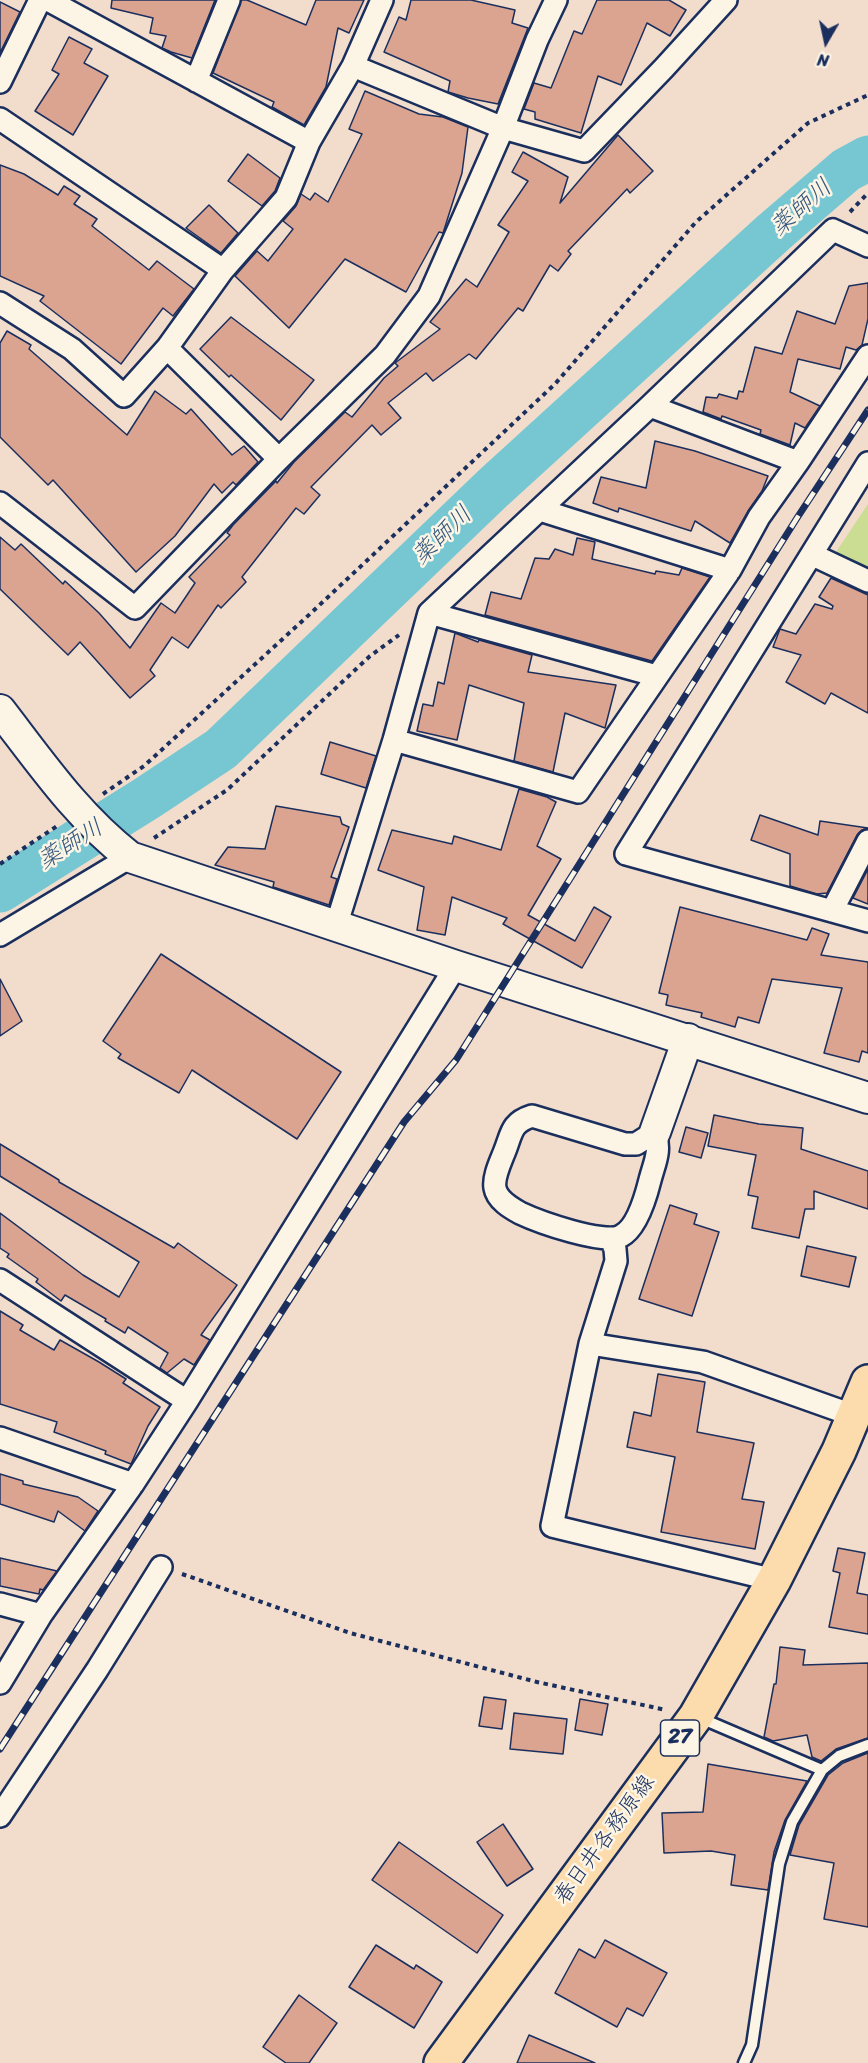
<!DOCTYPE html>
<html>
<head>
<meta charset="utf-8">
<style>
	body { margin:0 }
	#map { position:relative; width:868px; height:2063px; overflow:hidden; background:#f2ddcc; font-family:Sriracha,sans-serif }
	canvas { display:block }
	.north { position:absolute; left:796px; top:12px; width:60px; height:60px; -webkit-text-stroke:4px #fcf5e5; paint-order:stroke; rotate:189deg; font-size:16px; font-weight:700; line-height:24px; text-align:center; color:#1b2f5e }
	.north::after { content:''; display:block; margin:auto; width:21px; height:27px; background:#1b2f5e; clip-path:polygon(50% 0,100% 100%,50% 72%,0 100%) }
</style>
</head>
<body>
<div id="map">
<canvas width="868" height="2063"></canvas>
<div class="north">N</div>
</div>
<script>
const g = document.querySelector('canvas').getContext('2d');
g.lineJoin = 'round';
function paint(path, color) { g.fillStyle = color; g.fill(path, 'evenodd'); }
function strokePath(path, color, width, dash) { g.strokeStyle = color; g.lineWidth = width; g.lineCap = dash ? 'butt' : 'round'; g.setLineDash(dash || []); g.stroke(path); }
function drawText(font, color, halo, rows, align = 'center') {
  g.font = font + ' Sriracha,"Klee One",sans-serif'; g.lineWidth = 5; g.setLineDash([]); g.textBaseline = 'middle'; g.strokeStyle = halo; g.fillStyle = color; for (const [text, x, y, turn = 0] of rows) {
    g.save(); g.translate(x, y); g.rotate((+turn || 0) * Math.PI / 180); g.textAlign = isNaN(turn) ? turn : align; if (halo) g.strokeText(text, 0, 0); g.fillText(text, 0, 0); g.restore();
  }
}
const green = new Path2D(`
	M868,504V568L836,552Z`);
const river = new Path2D(`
	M0,890L147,798L221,749L493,488L774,232L846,170L868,158`);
const building = new Path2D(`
	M112,0H215L192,58L171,52L162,48L166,36L150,33L153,18L111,8Z
	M241,0H247L306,25L316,0H364L349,33L338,28L326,87L304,125L272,107L274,102L213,73Z
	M411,0H471L515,10L512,23L528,28L498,104L468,98L448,92L450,81L384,52L399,17L406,20Z
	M597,0H669L686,10L670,36L647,23L621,85L598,76L581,133L535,119V112L524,109L534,83L551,88L574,31L582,34Z
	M0,2L20,12L0,53Z
	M69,37L92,49L84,63L108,76L73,135L35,111L59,74L52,70Z
	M365,91L419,114L443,117L468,127L462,173L444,230L443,233L439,232L406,292L345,259L289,328L235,276L257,251L268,261L293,229L283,221L296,206L301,194L310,200L315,193L328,202L362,134L349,129Z
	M618,135L653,171L630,193L627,189L568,251L571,254L558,271L550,265L523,311L518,308L476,359L469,354L433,381L426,373L388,403L401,418L381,435L372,425L311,487L320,495L304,514L296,508L242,577L246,582L221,608L218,605L188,648L172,637L150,670L155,676L130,698L80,642L68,655L0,589V537L15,550L21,544L63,584L65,581L99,613L130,648L161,603L175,613L195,583L189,577L230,535L227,533L233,525L276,481L277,483L294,462L345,412L352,417L384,378L398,366L395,363L440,329L430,322L466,279L477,287L509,232L498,225L528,181L512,172L523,152L568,177L560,203Z
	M248,154L280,178L275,191L262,206L228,181Z
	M0,165L24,174L58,195L64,186L80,196L74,204L97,219L92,226L149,270L157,261L194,289L173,316L163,308L121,364L40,301L44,296L0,276Z
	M209,205L238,233L221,253L186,228Z
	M868,283V319L862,345L856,350L846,347L840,369L798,359L790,392L820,406L805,428L795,423L790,445L760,434L761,430L722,416L721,419L703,412L706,397L717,398L719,394L737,399L739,391L743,392L755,347L782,354L797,311L835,324L849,286Z
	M231,317L314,380L281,420L231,375L229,377L200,349Z
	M7,331L31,345L29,349L127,435L155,391L186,414L191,409L232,455L244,446L258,462L236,485L233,482L222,493L214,484L175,536L136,572L53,480L48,485L0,437V343Z
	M655,441L695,451L768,476L762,491L748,511L730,543L695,521L691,531L619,508L618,512L593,503L601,477L646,488Z
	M577,538L595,542L592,559L655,574L656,571L679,575L682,568L710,577L652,661L485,615L491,592L521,599L535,558L549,559L555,549L573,555Z
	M831,578L868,595V713L831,693L825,704L786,682L801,655L773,647L780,629L796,634L815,604L832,609L833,606L819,597Z
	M455,633L478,642L479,640L532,655L528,672L616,685L605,728L565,713L553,772L514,761L524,703L469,685L457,740L417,731L423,704L433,706L438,682L444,684Z
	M330,742L376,756L366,788L321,774Z
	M519,789L547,797L556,802L537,846L561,859L528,915L575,941L594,907L611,917L582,968L503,924L507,918L452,897L445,935L417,930L424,887L378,870L392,830L452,844L454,836L501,850Z
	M276,806L340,817L342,824L349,827L331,877L337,879L329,905L273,887L274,882L215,865L228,847L265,849Z
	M760,815L818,835L820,821L868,828L862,830L857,835L827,893L817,894L790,886V854L751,840Z
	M868,869V904L853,898Z
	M680,907L807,940L812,928L829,934L821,955L868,962V1053L862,1051L859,1062L824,1053L842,988L772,979L759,1023L738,1017L735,1027L701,1017L702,1013L666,1005L668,995L659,993Z
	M161,954L341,1072L297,1139L192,1070L179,1093L118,1058L121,1054L103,1041Z
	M0,979L22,1021L0,1036Z
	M714,1115L759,1124L803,1128L801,1149L868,1171V1209L814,1191V1209H805L799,1238L752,1228L758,1197L748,1195L756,1155L708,1146Z
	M686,1127L708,1133L701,1158L679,1152Z
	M0,1144L59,1180V1182L174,1248L178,1243L237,1285L201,1335L210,1340L194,1365L184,1359L167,1373L160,1368L168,1353L128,1327L125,1333L105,1321L106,1319L65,1295L61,1301L36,1282L38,1279L7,1257L9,1254L0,1248V1213L83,1275L119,1297L139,1262L0,1176Z
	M670,1205L697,1214L694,1224L719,1232L692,1316L639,1299Z
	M807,1246L856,1257L849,1287L801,1276Z
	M0,1311L23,1325L20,1330L54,1350L60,1340L99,1362L126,1379L123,1383L160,1407L148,1426L131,1464L105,1454L106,1451L54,1432L57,1422L0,1404Z
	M658,1374L705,1382L697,1432L754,1443L742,1499L764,1502L755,1549L661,1532L675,1457L627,1447L634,1412L651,1416Z
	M0,1474L23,1481V1484L78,1497L98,1511L85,1531L58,1511L54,1522L0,1504Z
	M838,1548L865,1553L857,1593L868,1595V1634L829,1627L840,1573L833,1571Z
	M0,1558L57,1571L43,1590L40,1589L39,1594L0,1586Z
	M780,1647L805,1650L803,1665L868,1663V1738L836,1749L821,1761L812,1757L807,1735L773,1741L764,1737L774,1684H776Z
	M484,1697L506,1700L502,1729L479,1726Z
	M580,1699L608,1704L602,1735L575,1730Z
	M514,1713L567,1719L563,1754L510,1749Z
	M868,1753V1927L824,1919L834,1863L790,1855L799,1825L828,1775L843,1763Z
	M708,1764L807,1781L785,1820L774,1852L768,1890L731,1885L735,1855L711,1851L664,1853L662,1813L703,1812Z
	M503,1824L533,1869L507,1886L477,1842Z
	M399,1842L503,1915L477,1953L372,1880Z
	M605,1940L667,1973L643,2016L627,2008L617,2027L555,1993L579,1949L595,1958Z
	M376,1945L414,1969L416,1965L442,1982L414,2028L349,1987Z
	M299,1995L337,2023L309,2063H286L263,2047Z
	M529,2035L595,2063H517Z`);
const path = new Path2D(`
	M850,212L868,193
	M103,794L144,766L311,613L555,384L696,222L808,123L868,95
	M154,838L227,790L370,656L399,635
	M0,864L57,826
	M182,1574L350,1633L537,1682L666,1710`);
const lane = new Path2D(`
	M698,1717L822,1770
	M744,2063L752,2045L779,1864L792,1822L822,1770L839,1756L868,1745`);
const street = new Path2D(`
	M48,0L309,142
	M353,66L503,128L584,151L664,68L726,0
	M196,81L229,0
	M0,82L40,0
	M0,119L223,270
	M0,303L72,349L124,396L167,348L223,270L286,198L309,142L353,66L382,0
	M167,348L279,459
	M650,406L798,462L868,356
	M868,463L626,854L868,921
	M0,503L135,608L279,459L385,355L429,296L503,128L537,40L556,0
	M540,510L730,570
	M813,555L868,581
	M429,613L657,676
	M394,740L578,792L730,570L759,517L798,462
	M832,911L868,841
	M336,926L394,740L429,613L650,406L833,230L868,246
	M0,935L130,857
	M532,1116L625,1144H636L655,1132C661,1152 655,1161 650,1180C646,1196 637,1228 621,1236C604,1245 539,1222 520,1213C511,1208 497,1200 495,1188C493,1178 500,1163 504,1153C512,1134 510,1123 532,1116Z
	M611,1239L615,1249L616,1261L590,1344L703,1362L855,1416
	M0,1280L187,1401
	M590,1344L552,1526L774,1580
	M0,1438L133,1484
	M0,1604L41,1615
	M0,1683L41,1615L133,1484L187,1401L456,966
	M0,1816L97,1670L161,1567`);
const secondary = new Path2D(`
	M0,710C41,763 77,816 130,857L456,966L868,1098
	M655,1132L688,1039`);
const primary = new Path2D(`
	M441,2063L696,1716L774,1580L839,1451L868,1382`);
const rail = new Path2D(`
	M0,1749L404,1122L456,1060L797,518L868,410`);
const shields = [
	[680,1738,39]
];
const shieldNames = [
	["27",680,1738]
];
const streetNames = [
	["春日井各務原線",605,1840,-54]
];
const waterNames = [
	["薬師川",802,208,-41],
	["薬師川",443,536,-44],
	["薬師川",71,845,-32]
];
paint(green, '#cadd92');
strokePath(river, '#77c7d2', 45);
paint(building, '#daa491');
strokePath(building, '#1b2f5e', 1.5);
strokePath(lane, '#1b2f5e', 15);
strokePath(street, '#1b2f5e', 26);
strokePath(secondary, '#1b2f5e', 34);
strokePath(primary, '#1b2f5e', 38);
strokePath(path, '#1b2f5e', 4, [4.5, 4.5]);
strokePath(lane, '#fcf5e5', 10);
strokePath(street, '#fcf5e5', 21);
strokePath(secondary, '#fcf5e5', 30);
strokePath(primary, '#fcdcac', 33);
strokePath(rail, '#1b2f5e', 7);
strokePath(rail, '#fcf5e5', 4.5, [14]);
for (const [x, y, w] of shields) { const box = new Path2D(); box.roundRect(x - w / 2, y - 18, w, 36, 4.5); g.fillStyle = '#fcf5e5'; g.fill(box); strokePath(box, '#1b2f5e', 1.5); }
drawText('bold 21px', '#1b2f5e', null, shieldNames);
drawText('22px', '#1b2f5e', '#fcf5e5', streetNames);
drawText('italic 24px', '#32557b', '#fcf5e5', waterNames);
</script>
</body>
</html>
